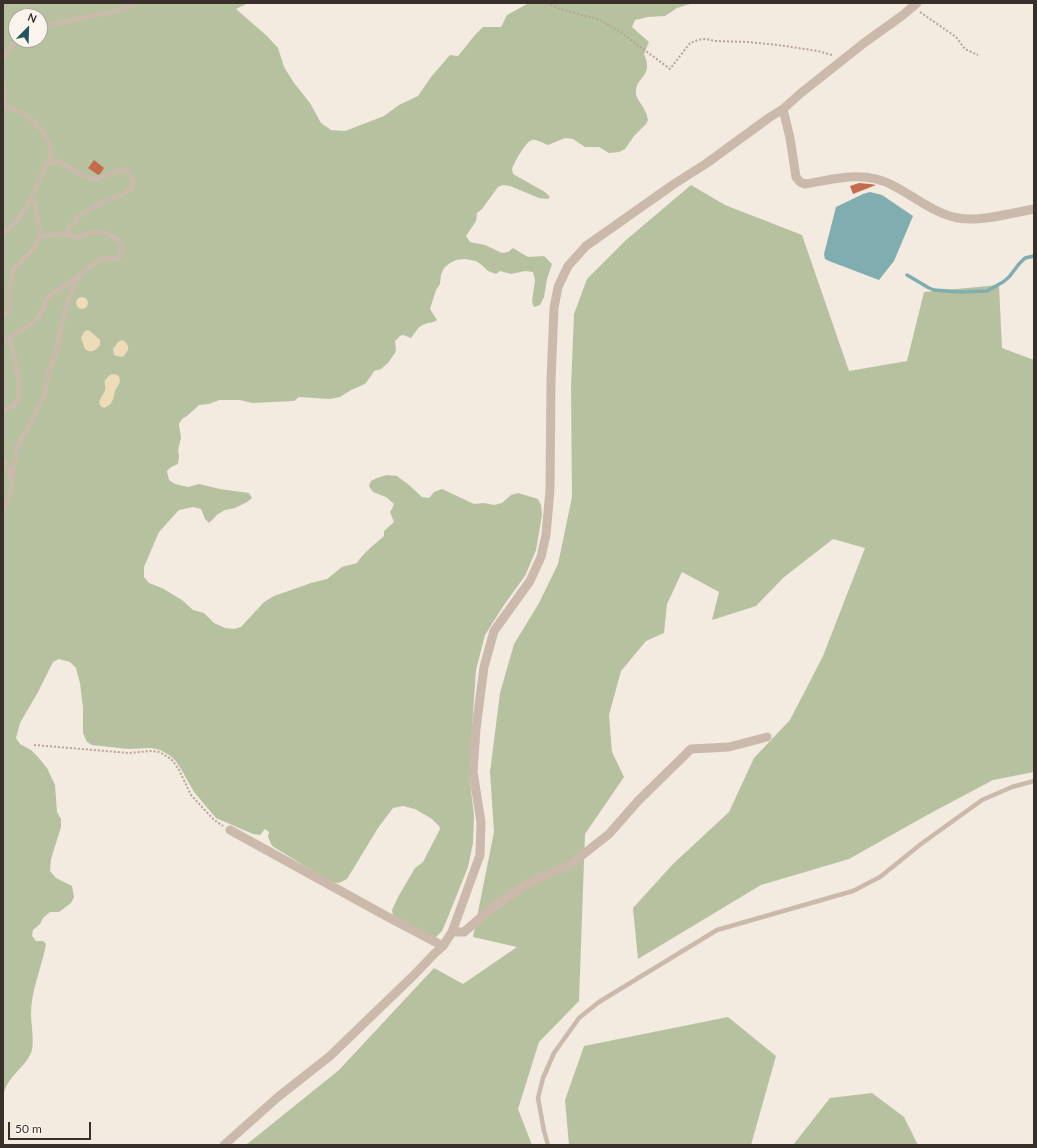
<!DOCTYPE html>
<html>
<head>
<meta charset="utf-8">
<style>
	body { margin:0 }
	#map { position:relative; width:1037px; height:1148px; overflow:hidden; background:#f3eae0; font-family:Lato,sans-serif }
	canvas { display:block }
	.frame { position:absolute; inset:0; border:4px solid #392f2a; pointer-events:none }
	.north { position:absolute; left:8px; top:8px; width:40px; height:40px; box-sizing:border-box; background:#faf4ec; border:1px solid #ada59e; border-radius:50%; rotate:23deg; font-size:11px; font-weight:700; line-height:16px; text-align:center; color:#392f2a }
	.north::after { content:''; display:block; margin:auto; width:14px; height:18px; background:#20565b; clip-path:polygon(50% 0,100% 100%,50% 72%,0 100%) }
	.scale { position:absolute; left:8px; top:1122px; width:83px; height:18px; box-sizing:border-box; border:2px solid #392f2a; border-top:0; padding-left:5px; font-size:12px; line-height:14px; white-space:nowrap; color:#392f2a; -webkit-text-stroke:3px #faf4ec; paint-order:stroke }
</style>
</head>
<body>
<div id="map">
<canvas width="1037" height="1148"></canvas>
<div class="frame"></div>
<div class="north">N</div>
<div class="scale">50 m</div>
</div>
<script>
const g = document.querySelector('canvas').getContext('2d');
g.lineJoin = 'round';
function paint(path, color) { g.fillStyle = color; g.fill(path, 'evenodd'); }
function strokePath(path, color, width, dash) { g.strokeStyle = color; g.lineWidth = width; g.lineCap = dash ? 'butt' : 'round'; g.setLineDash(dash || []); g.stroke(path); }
const green = new Path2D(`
	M3,3H248L236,9L267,36L278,48L284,67L294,83L310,103L321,123L331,130L345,131L384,116L399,105L418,96L431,77L450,55L458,56L475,35L483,27H501L507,15L529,3H693L677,8L665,16L648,17L635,20L632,27L649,42L644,54C654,77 636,76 636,92C635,98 643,105 645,111C647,114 647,117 648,120L646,124L634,136L625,149L619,152L609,153L599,147H585L573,139L565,138L548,145C544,144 537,139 532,140C526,141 514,163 512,169L513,174L545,192L550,197L548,199L539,198L510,186L503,185L498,187L482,209L477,213L476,221L466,236L470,242L485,245L502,253L508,252L513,248L528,257L544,256L552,264L547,279L544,297L540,305L534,307L532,302L535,280L533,272L525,271L511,274L500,271L496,274L488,271L483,266L476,261L465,259L456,260L450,263L444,268L441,275L440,284L436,290L430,309L437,320C433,323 430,322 425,324C418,326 415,333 411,338L403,335L400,336L395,341L396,350L395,353L388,363L381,369L374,371L371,376L365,384L351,390L340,397L330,399L299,397L294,401L252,403L240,400H219L209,404L199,405L187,416L182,419L179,424L181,438L178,450L179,456L178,464L171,467L167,471L169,480L175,484L188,487L199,484L220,489L249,493L252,498L247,502L235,508L225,510L218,514L209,523L205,519L201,509L193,507L179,510L159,532L144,567V577L149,583L162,588L182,600L193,610L204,613L214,623L225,628L234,629L241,627L264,602L274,596L311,583L327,579L342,567L357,563C364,552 374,545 384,536V531L394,522L390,512L392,509L394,504L386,497L373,492L369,486L371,481L377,478L387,475L397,476L409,485L422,497L429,498L434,492L442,489L474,504L484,503L494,505L502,503L511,495L518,493L538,499L541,505L542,515L536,550L525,576L504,605L485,635L476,670L469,772L474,816L473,843L468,867L448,917L442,931L436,937L432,938L393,916L392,910L398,897L415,868L423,862L440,829L439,826L432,819L415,809L403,806L393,808L378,828L347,879L339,883L331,882L272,846L268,837L269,832L265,829L260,835L253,834L216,818L194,792L181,769L175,760L169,755L160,750L151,748L128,749L92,745L87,742L83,733V708L80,683L76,668L70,662L59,659L53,662L38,692L20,723L16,738L20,744L31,750L38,757L47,768L55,785L57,812L61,819V827L51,859L50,871L56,878L72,886L74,897L71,903L59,912H50L43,918L40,924L33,930L32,936L36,941H43L46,944C42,967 31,990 31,1014C31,1025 35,1044 31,1053C23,1070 6,1077 3,1097ZM16,16H40V40H16Z
	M691,185L725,205L802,235L849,371L907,361L924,292L999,285L1002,348L1034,360V772L993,780L929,814L849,859L761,885L638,959L633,908L673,864L729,812L754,758L790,720L823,656L865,548L833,539L783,578L756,606L712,620L719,592L682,572L667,604L664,633L646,641L621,671L609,715L612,752L624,777L585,834L579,1001L539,1042L518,1109L532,1145H246L339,1070L434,968L463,984L517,947L473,937L494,832L490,772L500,693L514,644L539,603L558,564L572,497L571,387L574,314L587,279L626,240Z
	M728,1017L776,1056L751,1145H569L565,1100L584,1046Z
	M872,1093L904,1117L918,1145H793L830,1098Z`);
const sand = new Path2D(`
	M76 303a6 6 0 1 1 12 0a6 6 0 1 1-12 0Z
	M87,330L90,331L100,340V345C96,350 91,354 85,349L81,338L84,332Z
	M122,340C126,342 129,345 128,350L124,356L121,357L114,355L113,349L118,342Z
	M114,374L119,376L120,382C119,385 116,388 115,391C113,400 113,404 104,408C94,403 103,397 105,390C106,387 104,383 105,380L110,375Z`);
const water = new Path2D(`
	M870,192L882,195L913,216L894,261L879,280L829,261L825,259L824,254L836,207L863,194Z`);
const stream = new Path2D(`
	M907,275L929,288L934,290L960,292L987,291L1003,282L1009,277L1019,264L1025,258L1034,256`);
const building = new Path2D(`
	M94,160L104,168L100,174L98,175L88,168Z
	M859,183L870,184L876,185L853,194L850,186Z`);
const path = new Path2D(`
	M547,3L557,8L600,20L619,31L670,69L690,43L698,40L706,39L715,41L748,42L778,45L818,51L832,55
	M920,12L956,37L965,49L978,55
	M34,745L129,753L151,751L159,752L168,757L173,761L179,770L191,795L214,820L223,826`);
const lane = new Path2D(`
	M40,29L54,24L120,10L136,3
	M3,59L13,45L19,40
	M3,83L5,92L4,106H3
	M3,234L19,218L28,205L51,155L50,145L43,132L31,119L24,114L4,106
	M40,236L65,234C70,227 74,220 81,215C91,208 103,202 115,197C118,196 123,195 126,192C139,185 134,174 122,169L96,180L81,175L61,163L57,161L48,165
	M3,317L9,311V291L13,270L35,247L40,236L36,208L32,198
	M3,341L33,323L39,316L47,299L50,295L69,283L99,260L104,258L117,259C126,248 122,241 110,235C106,233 103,232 98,231C92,231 84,236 77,237C73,237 69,235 65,234
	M3,411C8,408 15,405 18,400C23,392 13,347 9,338
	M3,459L9,471L11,480
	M3,512L10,495L17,446L28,428L44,396L49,371L56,354L59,337L66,308L77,277
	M548,1145L544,1131L538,1098L543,1078L554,1053L579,1018L599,1002L717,930L853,891L880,877L921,844L982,800L1012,787L1034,781`);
const street = new Path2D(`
	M783,109L790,138L796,177L800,182L805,184C835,179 864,170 892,185C914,196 933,213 958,218C980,222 1012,213 1034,209
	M230,830L386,916L443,946
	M452,932H464L493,907L524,886L539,878L571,864L609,834L638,801L691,749L729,747L767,737
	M224,1145L278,1097L330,1056L414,975L434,954L443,946L452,932L480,855L481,822L473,772L476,729L484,667L494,631L530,581L541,557L546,535L550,490L551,381L554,308L558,287L568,266L586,246L674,184L707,163L770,117L783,109L801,93L864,43L903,15L917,3`);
paint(green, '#b6c29f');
paint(sand, '#eddcb7');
paint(water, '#7fadb0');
strokePath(stream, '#7fadb0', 3.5);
paint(building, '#c56b4c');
strokePath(path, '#b7a495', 2, [2, 2]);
strokePath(lane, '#cbbaab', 4.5);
strokePath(street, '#cbbaab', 9);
</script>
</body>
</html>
